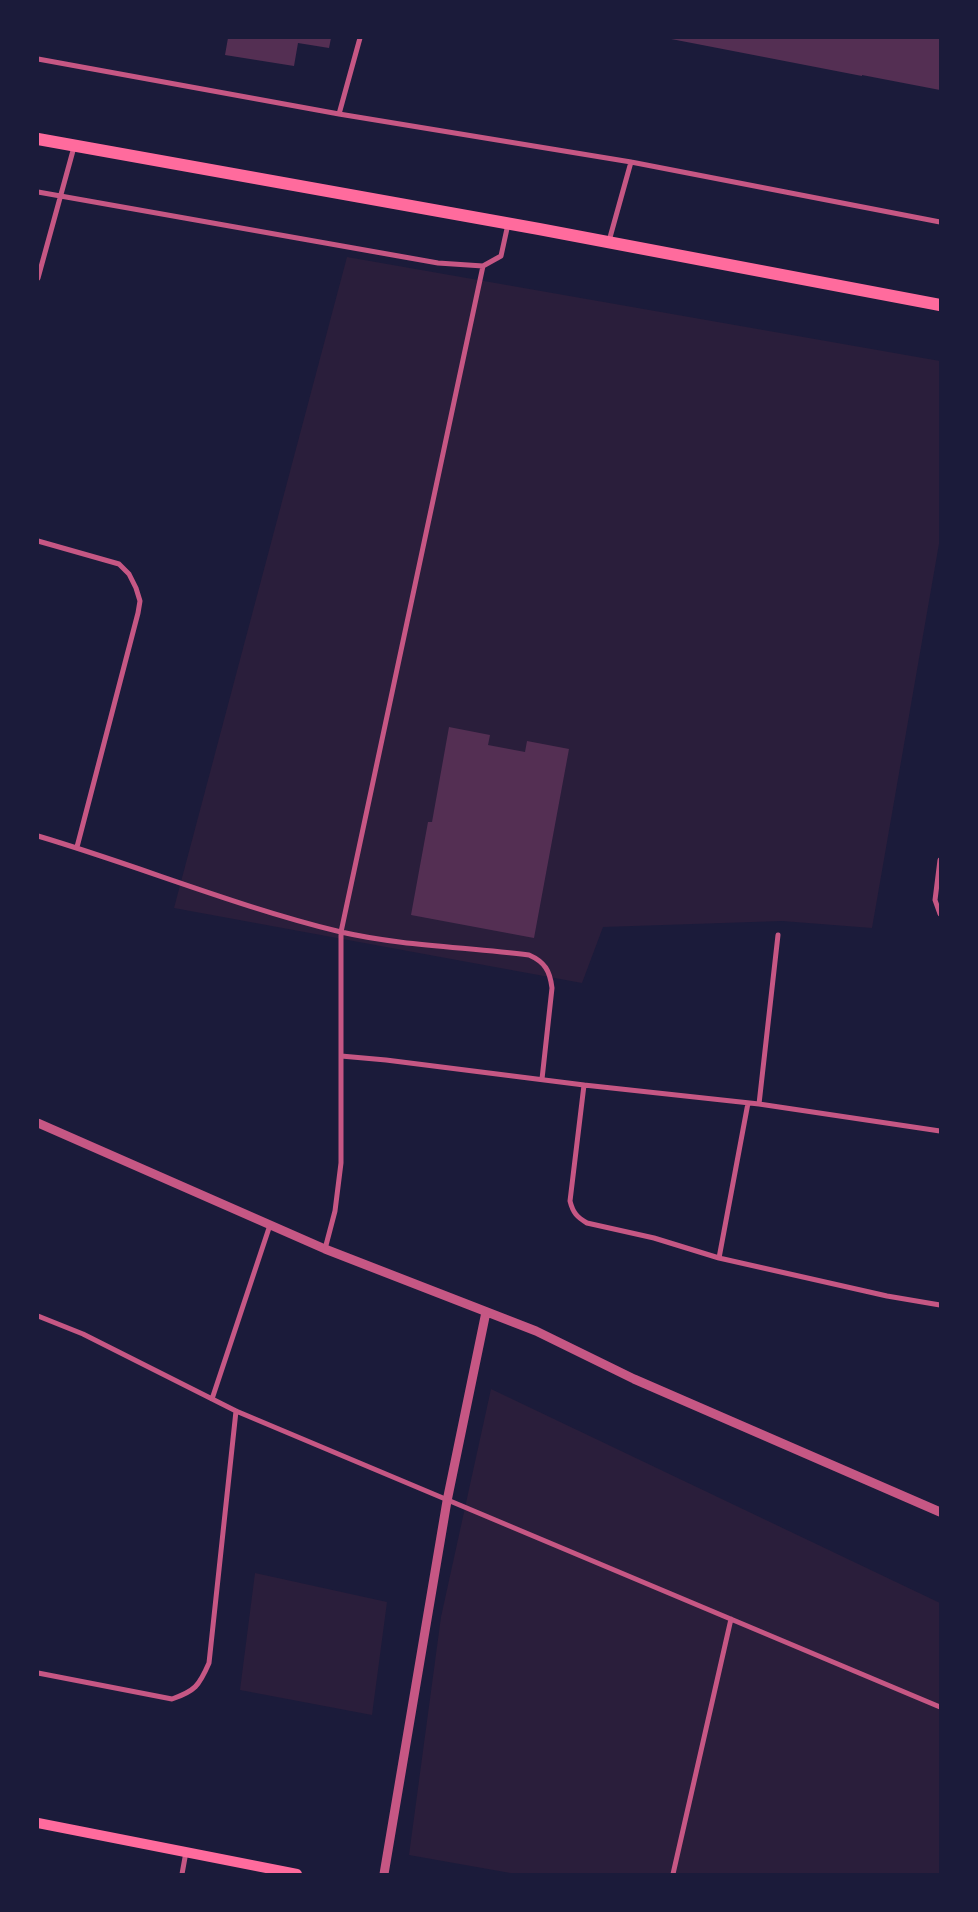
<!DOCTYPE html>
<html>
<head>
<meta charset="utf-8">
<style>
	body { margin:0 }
	#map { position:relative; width:978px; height:1912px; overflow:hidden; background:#1b1b3a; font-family:Signika,sans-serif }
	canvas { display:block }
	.frame { position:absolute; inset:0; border:39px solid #1b1b3a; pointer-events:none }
</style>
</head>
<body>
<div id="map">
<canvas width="978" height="1912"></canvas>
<div class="frame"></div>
</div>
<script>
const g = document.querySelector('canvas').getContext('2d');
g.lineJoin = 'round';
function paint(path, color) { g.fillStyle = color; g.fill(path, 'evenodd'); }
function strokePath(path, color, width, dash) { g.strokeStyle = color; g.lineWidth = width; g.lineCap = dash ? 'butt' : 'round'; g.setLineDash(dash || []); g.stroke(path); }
const green = new Path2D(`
	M347,257L940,361V538L872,928L782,921L603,927L582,983L174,908Z
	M491,1389L940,1603V1874H516L409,1855L441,1617Z
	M255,1573L387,1602L372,1715L240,1690Z`);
const building = new Path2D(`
	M228,38H331L329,48L298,43L294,66L225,55Z
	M666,38H940V90L862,75V76Z
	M449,727L490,735L488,745L525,752L527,741L569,749L534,938L411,915L428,822H432Z`);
const minor = new Path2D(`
	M38,59L339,114L631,162L940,222
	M339,114L360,38
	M38,192L438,263L483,266L501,256L508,224
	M609,241L631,162
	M38,278L74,147
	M38,541L119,564L129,574L136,588L140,601L138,613L77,847
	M38,836C139,866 238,907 341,932C402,946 467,947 529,955C545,962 550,971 552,988L542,1079
	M940,860L935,900L940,914
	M341,1056V932L483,266
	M584,1085L759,1104L940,1131
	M759,1104L778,935
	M325,1249L335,1211L341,1163V1056L386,1060L584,1085L570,1201C573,1213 577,1217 587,1223L654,1238L719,1258L887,1296L940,1305
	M719,1258L748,1103
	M38,1316L83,1334L236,1411L940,1707
	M212,1399L270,1225
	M38,1673L172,1699C195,1691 199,1686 209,1663L236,1411
	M182,1874L186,1852
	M673,1874L731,1619`);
const tertiary = new Path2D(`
	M38,1123L325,1249L536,1331L634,1379L940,1512
	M384,1874L447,1501L486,1312`);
const secondary = new Path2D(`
	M38,1823L297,1874`);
const primary = new Path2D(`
	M38,139L539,229L940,305`);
paint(green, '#2a1e3b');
paint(building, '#542f53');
strokePath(minor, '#c65784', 5);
strokePath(tertiary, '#c65784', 9);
strokePath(secondary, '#ff6b9d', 10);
strokePath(primary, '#ff6b9d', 12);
</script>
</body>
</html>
